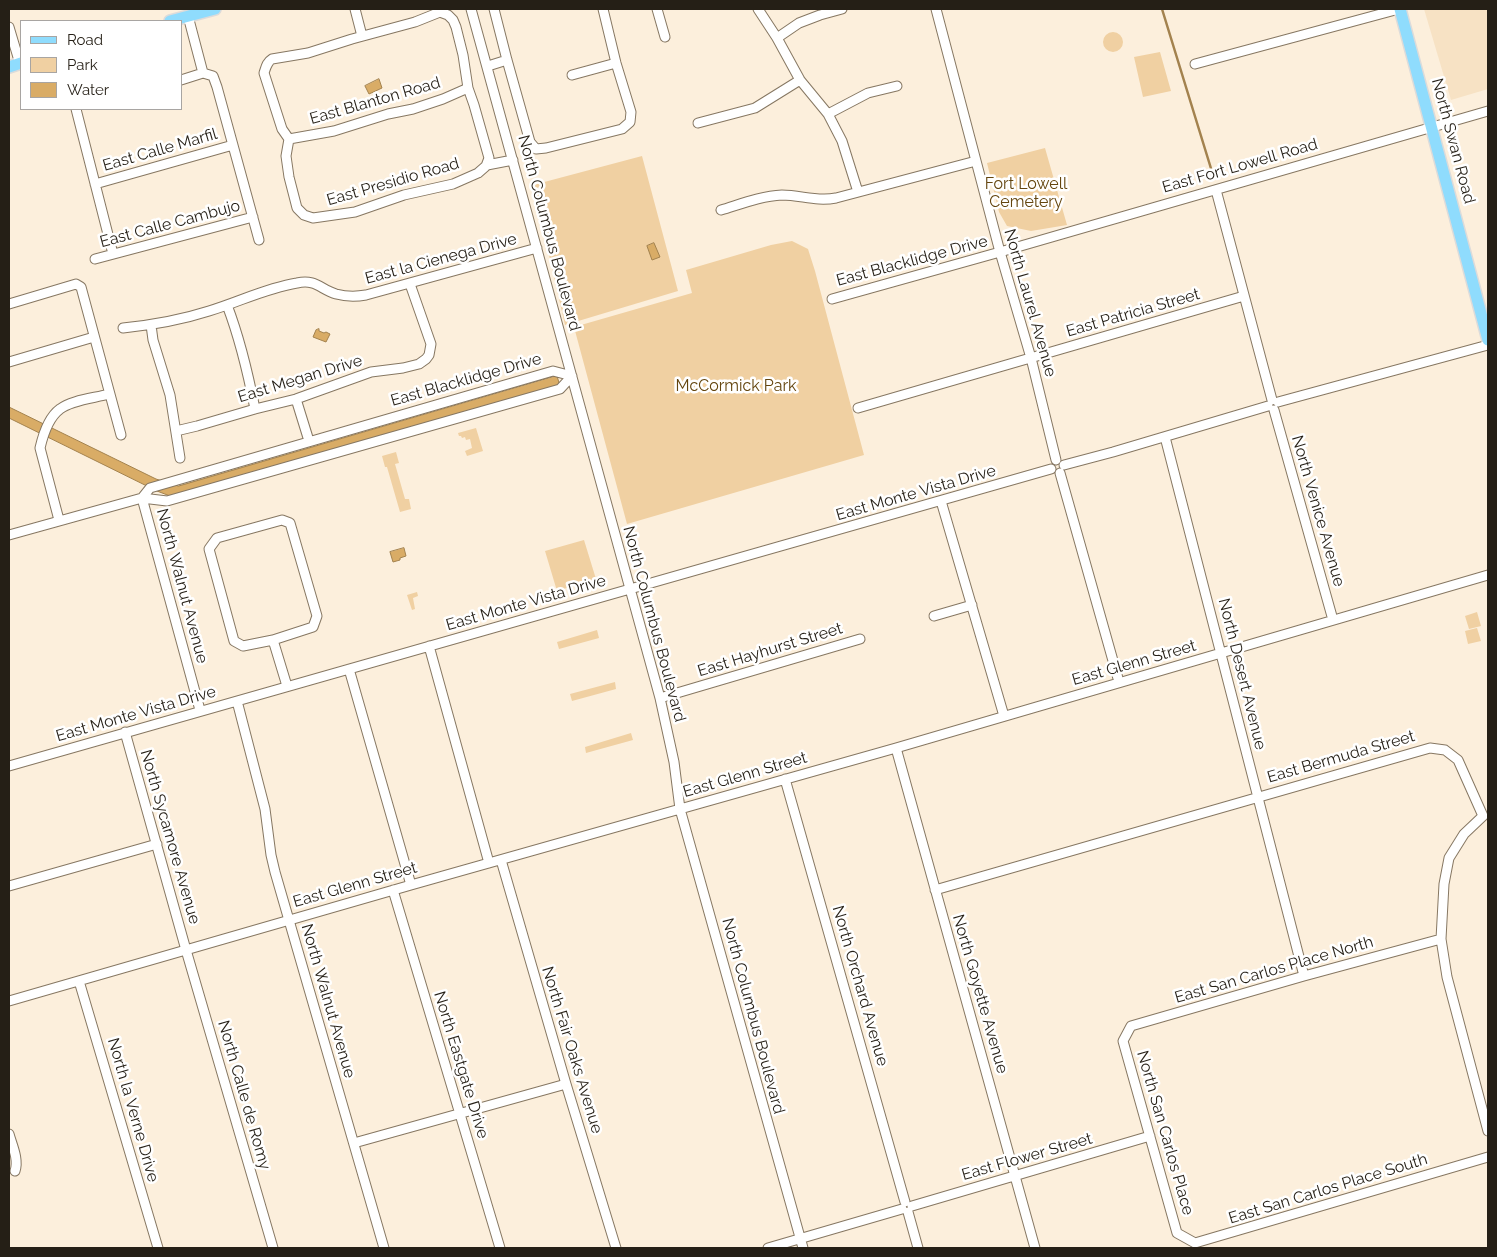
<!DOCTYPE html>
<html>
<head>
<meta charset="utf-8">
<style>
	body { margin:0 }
	#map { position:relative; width:1497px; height:1257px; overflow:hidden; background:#fcefdc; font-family:Raleway,sans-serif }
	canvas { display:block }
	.frame { position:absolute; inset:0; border:10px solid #251f16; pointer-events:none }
	.legend { position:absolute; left:20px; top:20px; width:162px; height:90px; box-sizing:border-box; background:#fff; border:1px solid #a8a5a2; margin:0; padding:6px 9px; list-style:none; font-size:15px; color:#251f16 }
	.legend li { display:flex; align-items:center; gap:10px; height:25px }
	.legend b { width:25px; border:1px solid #a8a5a2 }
</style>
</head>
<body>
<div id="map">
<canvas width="1497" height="1257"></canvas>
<div class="frame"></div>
<ul class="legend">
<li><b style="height:6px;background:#8fdcfd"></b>Road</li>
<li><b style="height:14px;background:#f0d0a2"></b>Park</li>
<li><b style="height:14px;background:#d9ac66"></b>Water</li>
</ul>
</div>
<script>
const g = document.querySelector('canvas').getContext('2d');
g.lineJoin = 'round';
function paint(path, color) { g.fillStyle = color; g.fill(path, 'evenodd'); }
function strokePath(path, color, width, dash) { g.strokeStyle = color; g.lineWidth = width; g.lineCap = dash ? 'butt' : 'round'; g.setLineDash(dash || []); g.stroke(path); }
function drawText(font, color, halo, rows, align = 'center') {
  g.font = font + ' Raleway,sans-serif'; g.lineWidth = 5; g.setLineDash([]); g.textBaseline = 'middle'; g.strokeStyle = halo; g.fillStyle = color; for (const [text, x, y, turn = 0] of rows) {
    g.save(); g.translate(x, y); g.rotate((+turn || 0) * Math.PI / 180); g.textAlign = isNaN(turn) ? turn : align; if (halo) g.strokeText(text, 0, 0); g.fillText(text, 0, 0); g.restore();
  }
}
const built = new Path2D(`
	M1424,9H1488V89L1451,100Z`);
const green = new Path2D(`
	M1103 42a10 10 0 1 1 20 0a10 10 0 1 1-20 0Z
	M1160,52L1171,91L1143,97L1134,57Z
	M1045,148L1067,225L1031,231L1007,226L999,212L987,163Z
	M642,156L678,291L565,325L533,185Z
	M792,241L808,249L815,271L864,455L627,524L574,327L692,293L686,270L771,245Z
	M476,428L483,451L467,456L465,451L472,448L470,439L466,440L465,437L462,438L461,436H459L458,433Z
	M396,452L399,463L395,464L405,499H409L411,509L400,512L387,467H385L382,456Z
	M584,540L596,579L557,591L545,551Z
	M417,592L418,596L413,598L415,609L412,610L407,595Z
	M1477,612L1481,626L1469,629L1465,616Z
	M1477,628L1481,641L1468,644L1465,631Z
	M597,630L599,638L559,649L557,642Z
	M615,682L616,689L572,701L570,694Z
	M631,733L633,740L586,753L585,747Z`);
const water = new Path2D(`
	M379,79L382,88L369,94L365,86Z
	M654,243L660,257L652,260L647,246Z
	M319,329V331L324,333L326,332L330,334L326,342L313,337L316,330Z
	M557,376L560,386L170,496L157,491L9,418V407L156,479L178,486Z
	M404,548L406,556L400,558V560L393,562L390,552Z`);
const stream = new Path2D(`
	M1162,9L1213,175`);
const minor = new Path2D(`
	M355,9L362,36
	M471,9L660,698L674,762L680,809L803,1248
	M494,9L507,60L530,142L536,149L546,148L622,129L630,122L631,112L616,63L603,9
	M657,9L665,37
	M758,9L777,38L800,80L828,114L842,141L858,192
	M936,9L1000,252L1031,358L1056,460
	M440,12L448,15L453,20L456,27L463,55L468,88L474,105L489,158L486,166L478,173L453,184L404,195L355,212L313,218L304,215L297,208L289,177L286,156L289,139L282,129L264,73C266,67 267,62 272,59L308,53L352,39L415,22Z
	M188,16L203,73
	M9,27L20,64
	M777,38L799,23L820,15L842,9
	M1195,64L1399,9
	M488,66L507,60
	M203,73L213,76L217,87L259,240
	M572,75L616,63
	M181,80L203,73
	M76,109L113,254
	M828,114L868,93L897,86
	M698,123L755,108L800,80
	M289,139L334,131L388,114L413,109L443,99L468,88
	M487,165L513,160
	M95,184L233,145
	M1216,190L1272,400
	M721,210C741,204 761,196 782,195C801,195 816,202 836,198L976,161
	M95,259L253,217
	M832,299L1000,252L1488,111
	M9,304L76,284L81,287L121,435
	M227,305C240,339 248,373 255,409
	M151,325L153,340L170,395L180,458
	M123,328C152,325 181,320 209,311C239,302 266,288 297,283C316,279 320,289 336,294C347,297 355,297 366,295L537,248
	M9,362L94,337
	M296,399L309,441
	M1278,402L1488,345
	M858,408L1244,296
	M1274,410L1333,620
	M176,431L197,426L255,409L296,399L371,372L403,368L419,364L426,359L429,355L431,344L410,284
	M1165,437L1304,976
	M1064,465L1113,452L1268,406
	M1060,473L1119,682
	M142,498L200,710
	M941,501L1004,716
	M59,520L40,448C43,435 49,417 60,409C71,400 95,398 109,394
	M9,535L142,498L167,501L560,389L572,376L553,371L150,488L142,498
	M934,616L972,605
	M273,640L243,646L234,641L209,549L217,538L282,520L290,523L317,616L313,627L273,640L287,686
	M429,646L489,863
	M349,669L411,885
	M660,698L860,639
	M237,701L265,809L271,855L275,872L384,1248
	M125,732L186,950L273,1248
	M896,748L1035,1248
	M9,766L1051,469
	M785,779L905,1202
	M501,860L566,1084L616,1248
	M9,886L157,844
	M393,890L500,1248
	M935,890L1430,748L1445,750L1458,760L1483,816L1464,834L1449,858L1444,884L1441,939L1447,977L1488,1131
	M1441,939L1304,976L1131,1026L1123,1041L1177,1233L1195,1243L1488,1157
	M79,981L158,1248
	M9,1001L411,885L896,748L1488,575
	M9,1134C12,1145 19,1159 15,1171
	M354,1143L566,1084
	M912,1206L1150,1136
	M908,1212L918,1248
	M768,1248L902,1209`);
const major = new Path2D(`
	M1400,9L1488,340
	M170,21L215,9
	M9,67L21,63`);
const streetNames = [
	["East Blanton Road",375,101,-16],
	["North Swan Road",1453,141,75],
	["East Calle Marfil",160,150,-16],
	["East Fort Lowell Road",1240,166,-16],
	["East Presidio Road",393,182,-16],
	["East Calle Cambujo",170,224,-15],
	["North Columbus Boulevard",549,233,75],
	["East la Cienega Drive",441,259,-15],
	["East Blacklidge Drive",912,261,-15],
	["North Laurel Avenue",1030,303,74],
	["East Patricia Street",1133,313,-16],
	["East Megan Drive",300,379,-17],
	["East Blacklidge Drive",466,380,-16],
	["East Monte Vista Drive",916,493,-16],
	["North Venice Avenue",1318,511,74],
	["North Walnut Avenue",182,586,75],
	["East Monte Vista Drive",526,603,-16],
	["North Columbus Boulevard",654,624,75],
	["East Hayhurst Street",770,650,-17],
	["East Glenn Street",1134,663,-16],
	["North Desert Avenue",1242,674,76],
	["East Monte Vista Drive",136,714,-16],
	["East Bermuda Street",1341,757,-16],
	["East Glenn Street",745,775,-16],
	["North Sycamore Avenue",170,837,74],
	["East Glenn Street",355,885,-16],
	["East San Carlos Place North",1274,970,-16],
	["North Orchard Avenue",860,986,74],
	["North Goyette Avenue",980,994,74],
	["North Walnut Avenue",328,1001,74],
	["North Columbus Boulevard",753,1016,75],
	["North Fair Oaks Avenue",572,1050,73],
	["North Eastgate Drive",461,1065,73],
	["North Calle de Romy",244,1095,74],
	["North la Verne Drive",133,1110,74],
	["North San Carlos Place",1165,1133,74],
	["East Flower Street",1027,1157,-16],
	["East San Carlos Place South",1328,1189,-17]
];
const parkNames = [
	["Fort Lowell",1026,184],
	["Cemetery",1026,202],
	["McCormick Park",736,386]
];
paint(built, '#f7e2c4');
paint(green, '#f0d0a2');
paint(water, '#d9ac66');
strokePath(water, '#a3824e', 1);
strokePath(stream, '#a3824e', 2.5);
strokePath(minor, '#867762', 11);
strokePath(major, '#dcdbda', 14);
strokePath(minor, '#fff', 9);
strokePath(major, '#8fdcfd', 11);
drawText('16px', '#251f16', '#fff', streetNames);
drawText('16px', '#64450e', '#fff', parkNames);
</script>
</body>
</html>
